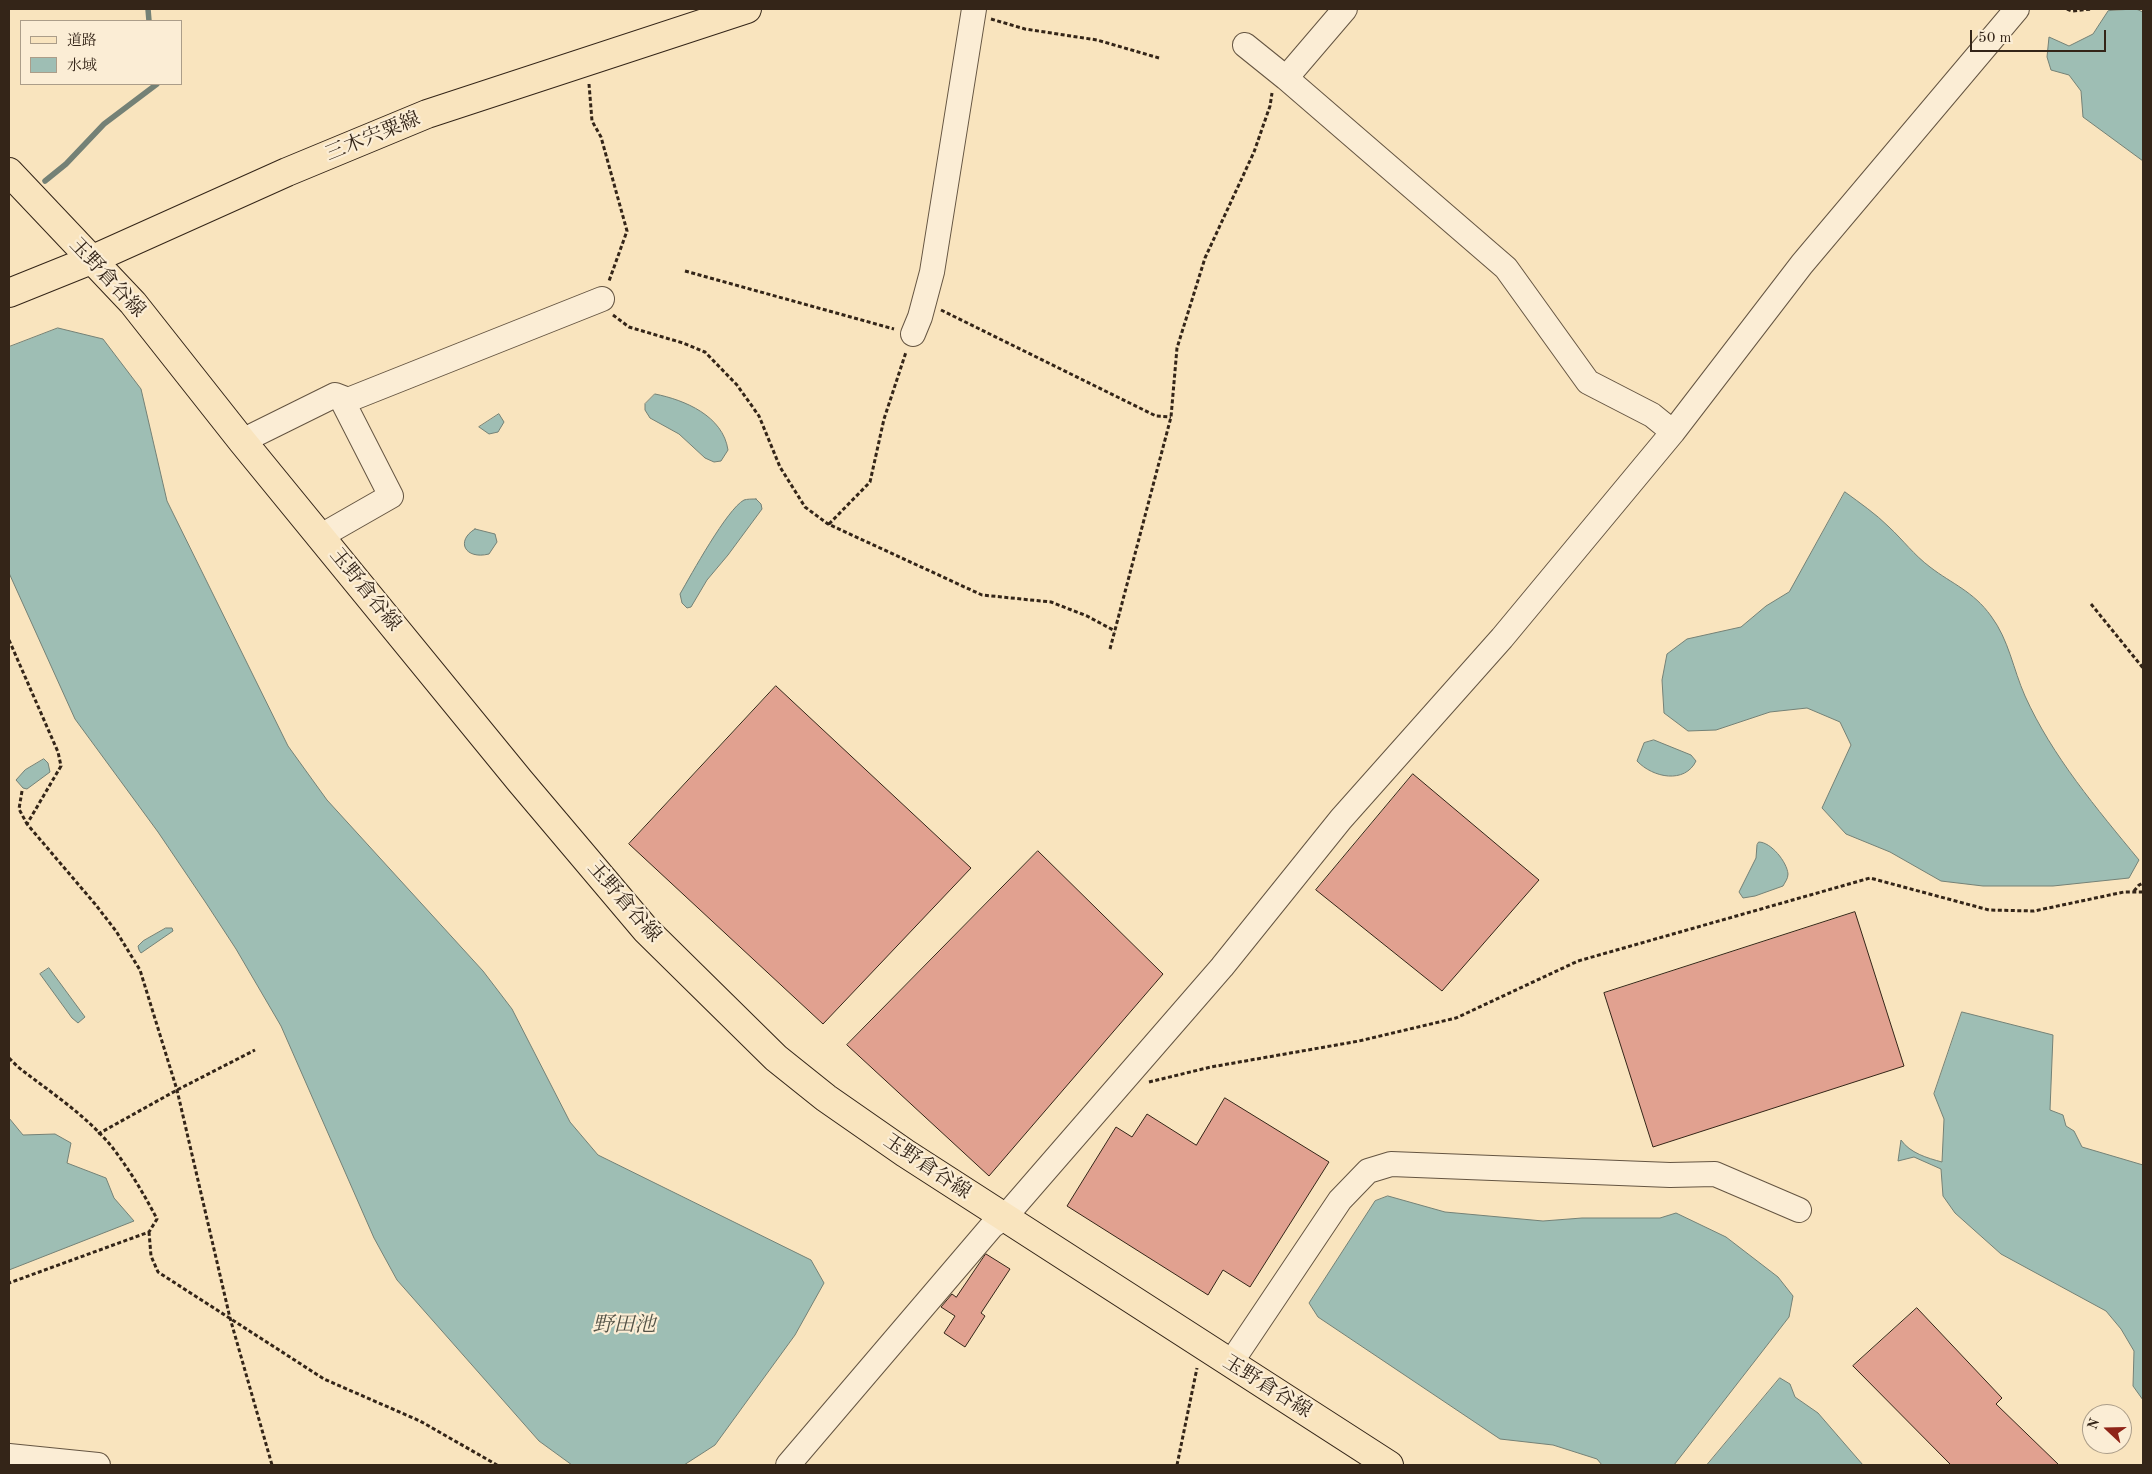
<!DOCTYPE html>
<html>
<head>
<meta charset="utf-8">
<style>
	body { margin:0 }
	#map { position:relative; width:2152px; height:1474px; overflow:hidden; background:#f9e4be; font-family:"Old Standard TT","Noto Serif JP",serif }
	canvas { display:block }
	.frame { position:absolute; inset:0; border:10px solid #342518; pointer-events:none }
	.legend { position:absolute; left:20px; top:20px; width:162px; height:65px; box-sizing:border-box; background:#fbedd5; border:1px solid #ab9d89; margin:0; padding:6px 9px; list-style:none; font-size:15px; color:#342518 }
	.legend li { display:flex; align-items:center; gap:10px; height:25px }
	.legend b { width:25px; border:1px solid #ab9d89 }
	.north { position:absolute; left:2082px; top:1404px; width:50px; height:50px; box-sizing:border-box; background:#fbedd5; border:1px solid #ab9d89; border-radius:50%; rotate:291deg; font-size:14px; font-weight:700; line-height:20px; text-align:center; color:#342518 }
	.north::after { content:''; display:block; margin:auto; width:18px; height:22px; background:#8f2418; clip-path:polygon(50% 0,100% 100%,50% 72%,0 100%) }
	.scale { position:absolute; left:1970px; top:30px; width:136px; height:22px; box-sizing:border-box; border:2px solid #342518; border-top:0; padding-left:6px; font-size:15px; line-height:18px; white-space:nowrap; color:#342518; -webkit-text-stroke:4px #fbedd5; paint-order:stroke }
</style>
</head>
<body>
<div id="map">
<canvas width="2152" height="1474"></canvas>
<div class="frame"></div>
<ul class="legend">
<li><b style="height:6px;background:#f9e4be"></b>道路</li>
<li><b style="height:14px;background:#9ebeb4"></b>水域</li>
</ul>
<div class="north">N</div>
<div class="scale">50 m</div>
</div>
<script>
const g = document.querySelector('canvas').getContext('2d');
g.lineJoin = 'round';
function paint(path, color) { g.fillStyle = color; g.fill(path, 'evenodd'); }
function strokePath(path, color, width, dash) { g.strokeStyle = color; g.lineWidth = width; g.lineCap = dash ? 'butt' : 'round'; g.setLineDash(dash || []); g.stroke(path); }
function drawText(font, color, halo, rows, align = 'center') {
  g.font = font + ' "Old Standard TT","Noto Serif JP",serif'; g.lineWidth = 4.5; g.setLineDash([]); g.textBaseline = 'middle'; g.strokeStyle = halo; g.fillStyle = color; for (const [text, x, y, turn = 0] of rows) {
    g.save(); g.translate(x, y); g.rotate((+turn || 0) * Math.PI / 180); g.textAlign = isNaN(turn) ? turn : align; if (halo) g.strokeText(text, 0, 0); g.fillText(text, 0, 0); g.restore();
  }
}
const water = new Path2D(`
	M2136,9L2143,12V161L2083,117L2081,91L2069,75L2051,70L2047,57L2049,37L2069,46L2093,34L2108,11Z
	M58,328L103,339L141,389L167,501L288,746L327,800L483,971L512,1009L570,1122L598,1155L811,1260L824,1283L795,1335L715,1445L684,1465H572L539,1441L397,1280L374,1238L281,1026L236,949L206,903L158,832L75,719L9,573V347Z
	M655,394C685,400 723,416 728,450L721,461L714,462L705,458L679,434L650,418L645,410V404Z
	M499,414L504,422L498,432L489,434L479,427Z
	M1845,492C1860,503 1876,514 1889,527C1903,540 1914,555 1930,567C1952,584 1973,591 1991,616C2009,640 2013,669 2025,696C2052,756 2097,809 2139,860L2129,878L2053,886H1983L1941,881L1890,852L1846,834L1822,808L1851,745L1840,722L1807,708L1770,712L1716,730L1688,731L1664,713L1662,680L1667,654L1687,639L1741,627L1766,606L1789,592Z
	M756,499L761,504L762,509L728,555L707,580L691,607L687,608L682,603L680,594C691,575 727,509 744,500C747,499 752,499 756,499Z
	M475,529L495,534L497,542L489,554C465,560 455,541 475,529Z
	M1654,740L1691,755L1696,761C1685,784 1653,778 1637,761L1644,743Z
	M44,759L48,763L50,772L27,789L23,788L16,780L25,770Z
	M1759,842C1771,842 1787,862 1788,874C1788,879 1785,882 1783,886L1755,896L1743,898L1739,892L1756,858L1757,845Z
	M166,928H172L173,931L141,953L139,950L138,946L143,941Z
	M49,968L85,1017L78,1023L72,1018L40,974Z
	M1962,1012L2053,1035L2050,1110L2063,1115L2066,1126L2074,1131L2082,1147L2143,1165V1400L2133,1386L2134,1351L2121,1329L2106,1311L2001,1254L1955,1213L1943,1196L1941,1169L1914,1157L1898,1161L1901,1140C1910,1153 1927,1158 1942,1162L1944,1119L1934,1094Z
	M9,1118L23,1135L55,1134L71,1143L67,1163L106,1178L114,1198L134,1221L9,1270Z
	M1388,1196L1445,1212L1543,1221L1582,1218H1660L1676,1213L1726,1237L1778,1277L1793,1296L1789,1317L1674,1465H1602L1597,1459L1553,1445L1500,1439L1318,1317L1309,1303L1375,1201Z
	M1780,1378L1790,1384L1795,1397L1818,1413L1863,1465H1707Z`);
const stream = new Path2D(`
	M148,9L149,21
	M45,181L66,164L104,124L157,84`);
const building = new Path2D(`
	M776,686L971,868L823,1024L629,844Z
	M1413,774L1539,880L1442,991L1316,890Z
	M1038,851L1163,974L989,1176L847,1045Z
	M1855,912L1904,1066L1653,1147L1604,993Z
	M1225,1098L1329,1162L1250,1287L1223,1270L1208,1295L1067,1206L1116,1127L1132,1137L1147,1114L1196,1145Z
	M986,1254L1010,1269L981,1313L985,1316L965,1347L944,1333L955,1316L941,1307L952,1294L956,1297Z
	M1917,1308L2002,1398L1996,1404L2059,1465H1951L1853,1366Z`);
const path = new Path2D(`
	M2067,9L2072,11L2092,9
	M991,19L1025,29L1097,40L1159,58
	M589,84L592,121L601,137L627,231L609,281
	M685,271L894,329
	M941,310L1156,416L1171,417
	M613,315L629,327L683,343L705,352L737,385L759,416L780,467L805,507L828,524L982,595L1051,602L1087,616L1115,631
	M829,524L870,482L884,419L906,352
	M2091,604L2143,668
	M9,640L58,752L61,766L27,824L95,904L116,931L140,970L177,1090L230,1318L272,1465
	M1110,649L1171,417L1177,348L1205,258L1254,152L1270,106L1272,93
	M22,791L19,809L27,824
	M2134,891L2139,885L2143,883
	M9,1058L18,1067C50,1092 86,1115 112,1147C129,1169 144,1194 157,1219L149,1232L9,1283
	M1149,1082L1211,1067L1359,1041L1456,1018L1578,961L1870,878L1989,910L2034,911L2124,892H2143
	M98,1134L177,1090L255,1050
	M149,1232L151,1256L158,1272L324,1379L420,1421L497,1465
	M1177,1465L1197,1368`);
const minor = new Path2D(`
	M1245,45L1286,78L1506,268L1588,382L1652,415L1673,432
	M1286,78L1345,9
	M913,334L920,317L932,272L974,9
	M242,441L335,395L348,400L602,299
	M321,536L391,496L344,404V399
	M1230,1364L1340,1200L1368,1171L1391,1164L1670,1175L1715,1174L1799,1210
	M9,1456L98,1465
	M788,1465L992,1226L1004,1218L1222,967L1341,819L1502,638L1673,432L1802,264L2017,9`);
const major = new Path2D(`
	M9,172L133,303L242,441L520,781L646,930L776,1058L826,1098L905,1153L1389,1465
	M9,293L91,260L287,172L427,114L747,9`);
const streetNames = [
	["三木宍粟線",373,137,-22],
	["玉野倉谷線",107,278,47],
	["玉野倉谷線",365,590,51],
	["玉野倉谷線",624,902,49],
	["玉野倉谷線",927,1167,34],
	["玉野倉谷線",1267,1387,32]
];
const waterNames = [
	["野田池",624,1325]
];
paint(water, '#9ebeb4');
strokePath(water, '#748176', 1);
strokePath(stream, '#748176', 5.5);
paint(building, '#e1a190');
strokePath(building, '#342518', 1);
strokePath(minor, '#655542', 26);
strokePath(major, '#342518', 30);
strokePath(path, '#342518', 3, [4, 2.5]);
strokePath(minor, '#fbedd5', 24);
strokePath(major, '#f9e4be', 28);
drawText('20px', '#342518', '#fbedd5', streetNames);
drawText('italic 21px', '#545347', '#fbedd5', waterNames);
</script>
</body>
</html>
